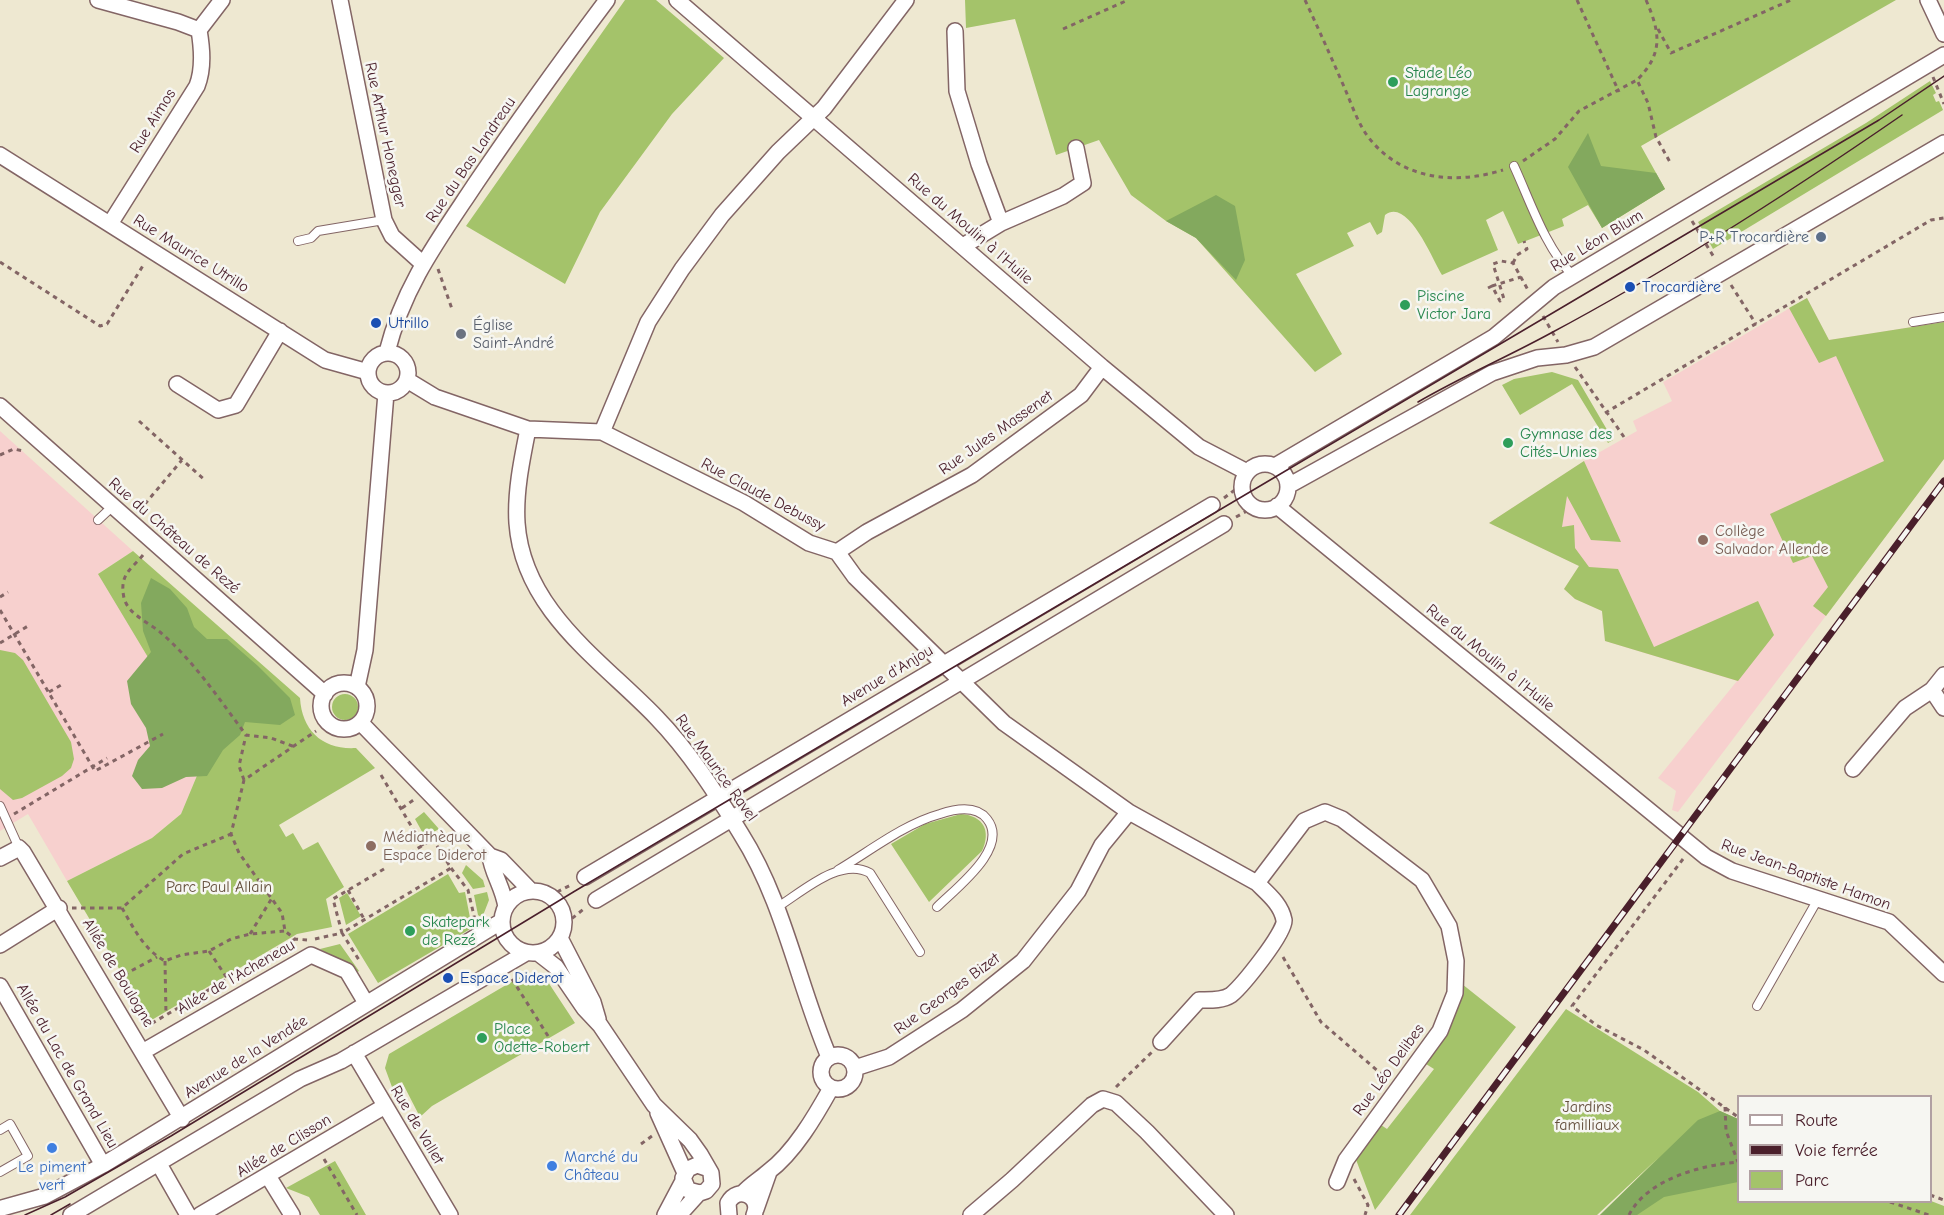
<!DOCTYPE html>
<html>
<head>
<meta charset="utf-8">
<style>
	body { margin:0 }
	#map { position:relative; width:1944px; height:1215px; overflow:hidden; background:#eee8d1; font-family:"Comic Neue",sans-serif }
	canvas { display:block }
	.legend { position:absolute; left:1737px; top:1095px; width:195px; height:108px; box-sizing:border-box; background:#f6f6f2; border:2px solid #b1a0a2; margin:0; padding:8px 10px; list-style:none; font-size:18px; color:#4a1f2b }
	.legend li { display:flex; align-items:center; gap:12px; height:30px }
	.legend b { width:30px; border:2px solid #b1a0a2 }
</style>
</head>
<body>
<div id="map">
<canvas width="1944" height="1215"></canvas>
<ul class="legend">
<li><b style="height:8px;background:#fff"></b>Route</li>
<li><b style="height:8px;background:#4a1f2b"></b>Voie ferrée</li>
<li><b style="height:16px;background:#a4c36a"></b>Parc</li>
</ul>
</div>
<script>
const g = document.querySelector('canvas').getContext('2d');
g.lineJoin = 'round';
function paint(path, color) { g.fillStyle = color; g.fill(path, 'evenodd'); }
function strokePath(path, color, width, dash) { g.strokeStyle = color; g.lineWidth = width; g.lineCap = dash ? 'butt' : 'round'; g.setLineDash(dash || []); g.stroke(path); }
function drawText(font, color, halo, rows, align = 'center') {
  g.font = font + ' "Comic Neue",sans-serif'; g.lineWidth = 5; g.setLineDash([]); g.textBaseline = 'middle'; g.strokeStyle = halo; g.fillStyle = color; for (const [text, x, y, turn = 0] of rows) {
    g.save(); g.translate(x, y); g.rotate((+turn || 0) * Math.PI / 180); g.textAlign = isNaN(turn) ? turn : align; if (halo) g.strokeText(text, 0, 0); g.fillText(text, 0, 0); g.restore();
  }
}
const built = new Path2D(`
	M1807,298L1829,340L1944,322V459L1678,812L1672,810L1676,791L1658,778L1737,681L1605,641L1602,611L1575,599L1564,589L1579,566L1489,523L1584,461L1637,431L1633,421L1672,401L1663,382L1665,381Z
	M0,431L133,551L99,573L206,754L181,814L152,838L67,881L28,814L0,831Z`);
const green = new Path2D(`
	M625,0H656L724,58L672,114L600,212L565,284L466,226Z
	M965,0H1896L1641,146L1665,189L1602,228L1588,205L1562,219L1564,226L1518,244L1503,211L1486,220L1498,250L1442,275C1432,259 1408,197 1385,215L1382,232L1377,235L1370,222L1347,233L1354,246L1296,274L1342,354L1315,372L1196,238L1166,221L1131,195L1099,140L1056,155L1015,19L966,28Z
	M1930,81L1936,93L1933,95L1936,102L1939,101L1943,110L1713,249L1698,222L1866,123Z
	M1807,298L1829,340L1944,322V459L1826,616L1813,606L1828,587L1812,556L1793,563L1770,514L1884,461L1836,356L1819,363L1789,308Z
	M1552,372L1578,380L1613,440L1608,443L1572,384L1520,415L1502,385L1514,379Z
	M1584,461L1621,542L1591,540L1567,496L1562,527L1574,525L1575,548L1589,567L1618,569L1654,647L1758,601L1774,635L1738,681L1605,641L1602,611L1575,599L1564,589L1579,566L1489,523Z
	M133,551L300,698C302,731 323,750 356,748L375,768L279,825L286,837L293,833L303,850L318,842L344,887L326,899L332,927L297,934L150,1021L67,881L152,838L181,814L206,754L98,574Z
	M0,650L15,653L23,660L71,742L74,759L71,768L62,776L22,798L13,800L0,789Z
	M332 707a13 13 0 1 1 26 0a13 13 0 1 1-26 0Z
	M424,812L439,829L425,837L415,819Z
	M961,814C984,816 991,831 982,851L929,902L891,844L925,824Z
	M466,865L483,880L485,887L473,889L462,873Z
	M448,874L459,893L465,892L472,928L378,983L348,934Z
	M487,892L489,900L482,918L478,915L474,895Z
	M347,893L361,916L346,925L339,898Z
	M340,944L359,971L354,974L351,968L320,949Z
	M531,974L548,982L575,1023L432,1106L420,1117L402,1082L392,1087L385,1068L389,1054L518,978Z
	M1462,984L1516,1027L1375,1210L1355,1157L1381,1125L1387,1129L1434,1069L1426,1064L1456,1011Z
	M1566,1009L1698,1092L1720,1111L1738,1119V1202L1931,1201L1944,1206V1215H1600L1658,1158L1597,1215H1410Z
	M335,1161L366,1215H320L309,1197L286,1188Z`);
const forest = new Path2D(`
	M1588,133L1601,166L1656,173L1665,189L1602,228L1568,167Z
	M1216,195L1235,206L1245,260L1236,280L1196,238L1166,221Z
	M151,578L170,589L187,608L194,627L207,639H227L258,666L290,698L295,715L280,725L245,722L240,735L223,750L207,776L186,777L162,788L142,789L132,776L138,760L150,746L146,728L131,704L127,681L151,652L143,631L141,603Z
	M1720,1111L1738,1119V1182L1664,1197L1637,1215H1600L1698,1120Z`);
const path = new Path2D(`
	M1305,0C1319,30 1332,59 1345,89C1352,105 1358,124 1369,138C1402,180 1455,185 1503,170
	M1577,0L1619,92
	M1646,0C1660,32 1664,53 1637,80L1648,103L1656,137L1671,164
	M1063,29L1128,0
	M1658,29L1671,53L1791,0
	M1933,77L1944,104
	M1523,161L1555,139L1579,111L1637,80
	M1692,221L1715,259
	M0,262L100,326L107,324L144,264
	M1513,263L1517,255L1527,249L1524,241
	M438,269L452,309
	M1731,285L1756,324
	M1492,286L1521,277
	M1488,288L1492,286L1500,301L1504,299L1493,264L1501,261L1513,263L1528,290
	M1543,316L1558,342
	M1575,367L1624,437
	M1605,413L1931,220L1944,218
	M139,421L206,481
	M0,455L14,449L23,451
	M1224,498L1240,486
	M139,511L182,460
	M1236,517L1254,507
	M143,555C131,570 119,574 124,598C128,614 148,622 160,632C193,660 220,700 246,735L271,738L295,747
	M0,597L8,592
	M0,610L95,771L163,734
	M0,643L28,626
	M49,692L63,684
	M381,775L423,846
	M244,780L239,766L246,735
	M402,808L415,799
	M14,814L107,758
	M410,853L445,832
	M1683,859L1572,1006L1596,1025L1644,1050L1738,1117
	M451,868L468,890L475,920
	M384,869L333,899L342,933L451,868L434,841
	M348,890L364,919
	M549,896L573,884
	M72,908H122L183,854L231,834
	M122,908C133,927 144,950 165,961L181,955L209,951L231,939L250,934L285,931
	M565,924L585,908
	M250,934L272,898
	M315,939L342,933L359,960
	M307,940L295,939L285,931L282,913L239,853L231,834L244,780L316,731
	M209,951L227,978
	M1283,957L1321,1022L1386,1078
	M165,961L166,1015
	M116,979L157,957
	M512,979L560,1055
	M144,1028L295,939
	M1116,1087L1152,1052
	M1725,1107L1726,1131L1738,1162
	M641,1144L652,1136
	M324,1159L357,1215
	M1354,1179L1368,1205L1365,1215
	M1930,1195L1944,1200
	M1890,1202L1929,1215
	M1629,1215C1647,1179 1702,1165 1738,1162`);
const service = new Path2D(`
	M1514,166C1531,203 1545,247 1573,276
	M298,241L311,238L318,231L384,220
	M1913,322L1944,317
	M98,520L113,506
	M0,806L19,848
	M838,870C870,851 904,824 940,814C955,809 976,805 987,819C1010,848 956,888 937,907
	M776,908C801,893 840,856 870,873L920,952
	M1757,1006L1818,899
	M0,1130L10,1124L28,1156L0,1172`);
const minor = new Path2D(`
	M98,0L178,22L199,30
	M340,0L384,220L392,236L422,263
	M677,0L1102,367L1199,447L1247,472
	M1928,0L1944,34
	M199,30L222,0
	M955,31L957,91L979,164L1001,223L963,246
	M0,155L325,360L368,372
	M1001,223L1063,196L1083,183L1076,148
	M110,224L197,86C204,68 202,48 199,30
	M387,352C404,285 439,239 476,183C518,121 562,60 607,0
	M368 373a20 20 0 1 1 40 0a20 20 0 1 1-40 0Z
	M407,380L435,397L528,429L602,432L744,503L809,543L837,552L855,577L1004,723L1129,812L1257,883L1304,821L1325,812L1342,819L1422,880L1449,926L1456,961L1455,993L1440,1031L1346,1160L1337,1182
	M177,384L218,410L236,405L280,331
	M0,406L325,694
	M528,429C522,459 515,492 517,523C523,610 601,660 656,717C689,751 716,793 741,834C784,902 798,984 829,1057
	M602,432L648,322L682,269L722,215L778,152L824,108L906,0
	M1242 487a23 23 0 1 1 46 0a23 23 0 1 1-46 0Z
	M1275,466L1494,337L1554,287L1944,55
	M1288,486L1492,373L1537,358L1566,355L1594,347L1944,143
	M1277,506L1706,857L1732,871L1889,922L1944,974
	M837,552L867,532L972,475L1081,395L1102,367
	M1944,675L1932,690L1944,708
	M321 706a23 23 0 1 1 46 0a23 23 0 1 1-46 0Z
	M357,687L365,650L386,393
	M361,723L490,856L501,860L531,891
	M1853,769L1905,708L1932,690
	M490,856C492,873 503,887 506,907
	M0,858L19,848L23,852L182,1119
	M585,877L1212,505
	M502 922a31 31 0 1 1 62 0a31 31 0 1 1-62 0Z
	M596,900L1224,524
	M560,938L593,1002L598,1019
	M0,945L59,908
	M538,953L556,967L584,1008L600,1025L654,1105L690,1140L700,1154L711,1173L712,1184L706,1191L700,1193L688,1190L683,1178L688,1169L697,1165L706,1168
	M0,986L103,1165
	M1161,1042L1199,1000C1209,1000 1222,1001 1231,995C1242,986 1286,932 1284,920C1281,904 1268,894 1257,883
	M144,1051L311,955L347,971L366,1003
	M354,1053L450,1215
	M821 1072a17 17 0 1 1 34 0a17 17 0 1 1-34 0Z
	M855,1068L889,1057L962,1010L1023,961L1078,891L1102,845L1129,812
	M658,1113L685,1173
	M159,1164L188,1215
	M268,1176L292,1215
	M743,1193C751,1184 759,1180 768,1172C794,1153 816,1115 831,1088
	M2,1208L45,1196L103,1165L502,921
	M756,1209L769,1172
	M71,1215L300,1079L341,1061L526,953
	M200,1215L385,1106
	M665,1215L683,1181
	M679,1215L698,1194
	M729,1215L728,1203C738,1185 762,1196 754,1215
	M971,1215L1012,1180L1092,1105L1103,1099L1116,1103L1147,1132L1226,1215`);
const tram = new Path2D(`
	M1418,402C1461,377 1507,357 1551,333C1673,268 1789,193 1902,115
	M25,1215L65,1197L171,1136L575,891L1879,120L1944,76
	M51,1215L70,1204`);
const rail = new Path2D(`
	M1399,1215L1944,481`);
const markers = [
	[1393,82,6,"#2e9e5b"],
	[1821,237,6,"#5c6f8a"],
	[1630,287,6,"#1a4fb4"],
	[1405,305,6,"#2e9e5b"],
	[376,323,6,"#1a4fb4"],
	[461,334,6,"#6b7280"],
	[1508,443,6,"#2e9e5b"],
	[1703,540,6,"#8d6e63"],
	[371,846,6,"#8d6e63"],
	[410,931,6,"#2e9e5b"],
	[448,978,6,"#1a4fb4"],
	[482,1038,6,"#2e9e5b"],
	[52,1148,6,"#3f7fe0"],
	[552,1166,6,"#3f7fe0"]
];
const leisureNames = [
	["Stade Léo",1405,73],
	["Lagrange",1405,91],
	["Piscine",1417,296],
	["Victor Jara",1417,314],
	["Gymnase des",1520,434],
	["Cités-Unies",1520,452],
	["Skatepark",422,922],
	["de Rezé",422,940],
	["Place",494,1029],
	["Odette-Robert",494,1047]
];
const streetNames = [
	["Rue Aimos",153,121,-58],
	["Rue Arthur Honegger",385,135,78],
	["Rue du Bas Landreau",471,160,-56],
	["Rue du Moulin à l'Huile",970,229,41],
	["Rue Léon Blum",1597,241,-31],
	["Rue Maurice Utrillo",191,254,32],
	["Rue Jules Massenet",996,433,-35],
	["Rue Claude Debussy",763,495,28],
	["Rue du Château de Rezé",174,536,41],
	["Rue du Moulin à l'Huile",1490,658,39],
	["Avenue d'Anjou",887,676,-31],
	["Rue Maurice Ravel",716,768,54],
	["Rue Jean-Baptiste Hamon",1806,875,20],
	["Allée de Boulogne",118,973,59],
	["Allée de l'Acheneau",236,977,-30],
	["Rue Georges Bizet",947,994,-36],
	["Avenue de la Vendée",246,1057,-32],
	["Allée du Lac de Grand Lieu",67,1066,60],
	["Rue Léo Delibes",1389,1070,-54],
	["Rue de Vallet",417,1125,59],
	["Allée de Clisson",284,1146,-31]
];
const serviceNames = [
	["P+R Trocardière",1809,237]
];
const transitNames = [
	["Trocardière",1642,287],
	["Utrillo",388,323],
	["Espace Diderot",460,978]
];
const worshipNames = [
	["Église",473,325],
	["Saint-André",473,343]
];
const educationNames = [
	["Collège",1715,531],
	["Salvador Allende",1715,549],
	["Médiathèque",383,837],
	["Espace Diderot",383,855]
];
const parkNames = [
	["Parc Paul Allain",219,887],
	["Jardins",1587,1107],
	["familliaux",1587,1125]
];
const shopNames = [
	["Marché du",564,1157],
	["Château",564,1175],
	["Le piment",52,1167,"center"],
	["vert",52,1185,"center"]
];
paint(built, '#f7d0ce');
paint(green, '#a4c36a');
paint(forest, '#83a95e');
strokePath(service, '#836565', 10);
strokePath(minor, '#836565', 18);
strokePath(path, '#836565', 3, [4.5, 4.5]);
strokePath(service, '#fff', 8);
strokePath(minor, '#fff', 15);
strokePath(tram, '#4a1f2b', 1.5);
strokePath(rail, '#4a1f2b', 7);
strokePath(rail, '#f6f6f2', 4.5, [14]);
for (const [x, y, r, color] of markers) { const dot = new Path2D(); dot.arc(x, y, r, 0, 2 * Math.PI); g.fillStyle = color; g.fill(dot); strokePath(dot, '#f6f6f2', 2); }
drawText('16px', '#27864d', '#f6f6f2', leisureNames, 'left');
drawText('16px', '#4a1f2b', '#f6f6f2', streetNames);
drawText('16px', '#4e5e75', '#f6f6f2', serviceNames, 'right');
drawText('16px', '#164399', '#f6f6f2', transitNames, 'left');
drawText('16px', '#5b616d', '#f6f6f2', worshipNames, 'left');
drawText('16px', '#785e54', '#f6f6f2', educationNames, 'left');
drawText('16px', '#65503e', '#f6f6f2', parkNames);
drawText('16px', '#366cbe', '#f6f6f2', shopNames, 'left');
</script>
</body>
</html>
